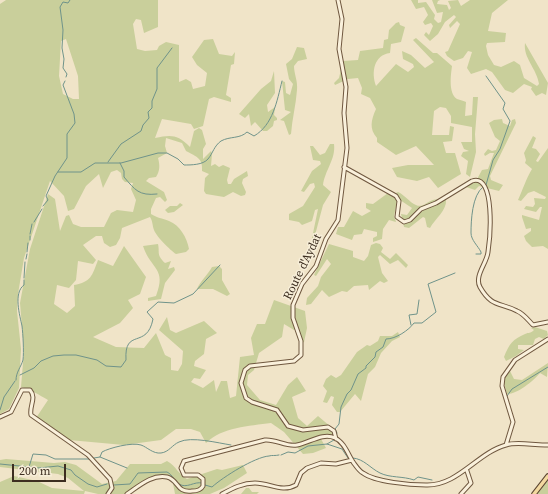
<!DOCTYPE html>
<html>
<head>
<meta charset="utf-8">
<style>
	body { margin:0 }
	#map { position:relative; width:548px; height:494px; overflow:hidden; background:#f0e4c8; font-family:"Source Serif 4",serif }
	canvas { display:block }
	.scale { position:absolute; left:12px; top:464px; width:54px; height:18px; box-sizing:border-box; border:2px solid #3d2e20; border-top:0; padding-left:5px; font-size:12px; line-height:14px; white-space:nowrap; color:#3d2e20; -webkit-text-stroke:3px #f7eed8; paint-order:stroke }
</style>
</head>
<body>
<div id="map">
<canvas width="548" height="494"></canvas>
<div class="scale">200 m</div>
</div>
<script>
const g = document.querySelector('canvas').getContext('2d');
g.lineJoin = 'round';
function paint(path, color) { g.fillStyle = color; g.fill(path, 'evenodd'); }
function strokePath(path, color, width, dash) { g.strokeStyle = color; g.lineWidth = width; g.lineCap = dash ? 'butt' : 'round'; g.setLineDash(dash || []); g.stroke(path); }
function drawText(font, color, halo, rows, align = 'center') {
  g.font = font + ' "Source Serif 4",serif'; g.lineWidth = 3; g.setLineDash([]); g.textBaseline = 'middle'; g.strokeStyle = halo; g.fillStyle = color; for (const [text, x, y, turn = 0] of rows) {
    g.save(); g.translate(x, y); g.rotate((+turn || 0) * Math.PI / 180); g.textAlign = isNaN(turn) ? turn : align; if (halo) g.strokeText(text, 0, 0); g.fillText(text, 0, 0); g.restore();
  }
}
const green = new Path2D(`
	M6,0H158V27L144,33L141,20L136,19L133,24L137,49L145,51L157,50L159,46L166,42L179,45V82L186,79L191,82L193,89L205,86L207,73L197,65L192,57L204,40L213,39L219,54L232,56L235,52L234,64L231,65L226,95L231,98V102L214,97L209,99L203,126L194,129L191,124L162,119L155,138C171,135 177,134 190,147L194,131L199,128L202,130L206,144L203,149V159L211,151L212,154L211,166L215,164L219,167L223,165L230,168L227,180L228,184H231L234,179L247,171L248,176L243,179L242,183L246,192L245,195L241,196L233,192L224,197L206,194L204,191L205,178L209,174L202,171C203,158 197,157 186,151L182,143L166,138L165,146L167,153L158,158C160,165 160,171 156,177L149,178L146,181L164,192L167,200L165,202L160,197L156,198L151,209V214C157,218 162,218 169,221C180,225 187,238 189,249L186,252L176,254C170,250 156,236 154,230C152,224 153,222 150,217L122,228L120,238L116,245L110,247L104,243L102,236H96L83,245L96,260L93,264L78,261L76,280L69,288L57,285L54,304L67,313L75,306L74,285C91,282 92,276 98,260L113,266L124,246L146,277L140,294L128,300L133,308L120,323L93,337L116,347L144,348L156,333L165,355L171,358V370L178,371L182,364L183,351L159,330L167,317L170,330L176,333L204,321L217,333L206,339L204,354L195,361L194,366L206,370L200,379L194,378L191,382L203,388L214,380L216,392L221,381H227L230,398L236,396L240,357L254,355L251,338L257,324H265L274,300L305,311L307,328L304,342L302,343L298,329L294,330L284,324L282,337L259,353L254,370L248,375L247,385L260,400L276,405L288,385L297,377L306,391L292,397L298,418L307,426L318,416L331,427L334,435L333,438L321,439L326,448L313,453L303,454L284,432L271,423C249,426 222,427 206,443L200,432L191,429H176L161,440L124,445L69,440L36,418L48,400C39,395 31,389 21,387L24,351L20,303L30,249L48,194L55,199L60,231L66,216L69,215L73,224L81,227H104L111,213L117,210L133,212L136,200L131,189L133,183L125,182L122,179L121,173L117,170L111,172L103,188L99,174L86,186L74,209L68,211L64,196L50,181L24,258L18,294L17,311L21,349L19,388L9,409L0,414V4ZM66,39L78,76L79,99H73L63,94L59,76L61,41Z
	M411,0H418V3L426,2L435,15L434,19L438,23L441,22L443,12L437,13L432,0H440L438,1L437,4L447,5L449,10L451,8L448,1L458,0L461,6L470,0H508L492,13L488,31L506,33L505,42L487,43L486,46L488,55L494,65L501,67L514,61L520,65L524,78L537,86L539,84C537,69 523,58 525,43L548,83L546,95L542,93L536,96L531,89L532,87L524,84L513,93L505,90L492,72L486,69L471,74L467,68L472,52L468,51L463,58L454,61L447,56L445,52L448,51L460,24L457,21L450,28L449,25L456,17L454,15L445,22L438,34L430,41L424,35L426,32L429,35L433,26L431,23L425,25L423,22L428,15L424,7L416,9Z
	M399,22L400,25L405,27L401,42L391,44L390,53C374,55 371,72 376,86L396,64L408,72L414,67L413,64L403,59L402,51L411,55L425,68L434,62L413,40L416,38L433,53H437L452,66C451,74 448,93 457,99C460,100 464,101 466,102L465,116L472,115L473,97H478L475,134L476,152L470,177L466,174L468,161L461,156L463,152L469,151L464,149L461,142H472V127L451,123V116L446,108L440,107L434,111L432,135H449L450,126L454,127L452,141L443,142L446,153H455L461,174L438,188L429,177L417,181L397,177L392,168L408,165H434L416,146L396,155L377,142V138C369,129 371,120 376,109L370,98L361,94L362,88L358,78L348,79L335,85L334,83L339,78L343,61L358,60L360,51L383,48L384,40L388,39L389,30L396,23Z
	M297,47L304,48L307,59L298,61L294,66C294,74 298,81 297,90C296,105 292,119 291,134L289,135L284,121L280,120L291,112L285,110L282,81L285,82L286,93L290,95L293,84L289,79L286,64L292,59Z
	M274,71L275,93L267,105L268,112L275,107L274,115L277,118V120L274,121L273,126L267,131H263L255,122L251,126L249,114L245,118L239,114L261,89L271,81Z
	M502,119L503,123L510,126L512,120L515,119L516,123L490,176L491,180L503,185L499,191L479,186L475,190L466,187L476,181L482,170L488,169L494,153H490L485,156L484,154L488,149L492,151L496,150L500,141L495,137L489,123L494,120Z
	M533,136L536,138L532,148L536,149L540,154L536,161L538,162L548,148V249L543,246L532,247L526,241L524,236L531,231V228L526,229L522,217V215L539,220L542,207H540L536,212L524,209L526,206L533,207L535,204L534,198L545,199L546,197L534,191L528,193L521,201L518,200C523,189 526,179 532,169L525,163L526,160L524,153Z
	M330,144H334C336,159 325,170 323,185L331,192L323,205L314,239L312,238L318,209L315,210L312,221L302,225L299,222L289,220V214L303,206L315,187L314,183L310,184L304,192L301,191L312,171L321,164L320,161L313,160L310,146H313L320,155L325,153Z
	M398,192C405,195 409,202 416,205C422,208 427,202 433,200C437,199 442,200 446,200C447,210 435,219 430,228L427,227L425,218L423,217L409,228L404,227L401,214L407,215L412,208L400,200L396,193Z
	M388,193L394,196L397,201L394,216L396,222L389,220L383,229L382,239L373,242V238L377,236V232L364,229L362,234L354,235L352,240L336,234L338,227H344L353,211L362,216L371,211L366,208V203L373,204Z
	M180,203L183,205L174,212L168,213L165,210L170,206H177Z
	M376,243L380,244L383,248L381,252L390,259L396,253L408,265L406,268L398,260L390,264L380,255L378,257L382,273L388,281L384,283L380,281L369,290L368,285L354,286L347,292L342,291L329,297L322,290L311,304L306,305L307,298L318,286L321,277L331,264L327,259L316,276L314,275L329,244L353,251V257L364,261L368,256L371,245Z
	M158,244C160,253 156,254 165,263L171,261L168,269L174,267L175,270L165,283L161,299L148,301V298L156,296C167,268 151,270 143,246Z
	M219,266L222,269V280L230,294L227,296L213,289H197C200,282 208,274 212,267Z
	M535,327L547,331L548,335L544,339L539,337L535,339L533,345H518V349L524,350L516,356L506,361L504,357C509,344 513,339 525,334C529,332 530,334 534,330L531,328Z
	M398,332L400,337L392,341L381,353L375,367L368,374L361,401L355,394L340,412H337L332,405L334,397L331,396L327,403L323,402L327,391L323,386L326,379L331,375L336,378L341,375L357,352L367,345L370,346L378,341L380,336H392Z
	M548,363L547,377L540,373C533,381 518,394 507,394L503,380L510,371L514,379L522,380Z
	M6,459L54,463L65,462L76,465L102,484L116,481L130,464H161L167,461C176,466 179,475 187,479L217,469L222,470L243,465L247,473L224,488L210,494H175L172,478C155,473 144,480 130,490L132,494H98L85,491L84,494H0V482L14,476L37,481L52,488L84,491L68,478L58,474L0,467V460Z
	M548,480V494H537Z
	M246,488H249L252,492H259L257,494H241Z`);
const stream = new Path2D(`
	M486,76L505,103L503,109L510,121L500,149L493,160L486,185
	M66,77L67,74L63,68L64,59L62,48L63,30L60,7L63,2L68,3L70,0
	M108,162L121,144L141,131L143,125L149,118L148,112L152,108V101L157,89V68L172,48
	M120,163L124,171V177C135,190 139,196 157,194
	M58,172H81L95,163H121L158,153H167L178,159L184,165C191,165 203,165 208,159C213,153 214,146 221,141C230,136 240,139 247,132L254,136C273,125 277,101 282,81
	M43,206L48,200L46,196L55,176L67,158V134L75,123L74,114L63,85L65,81
	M34,222L42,209
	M30,234L32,224
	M30,240V236
	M27,252L28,243
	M476,254H481V252C478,246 471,240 471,233C471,221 472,195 483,187
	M26,259L27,254
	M24,278L25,262
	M411,325L409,315L417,314L419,300
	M20,375L34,368L41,361L53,356L64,355H76L97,360L106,366L121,367L126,360C124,327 147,350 153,319L147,312L158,302L174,303L193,294L220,265
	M16,380C16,372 21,367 23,360C24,352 23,334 22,326C20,316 13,293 24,285V280
	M507,396L512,389L548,367
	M505,400L509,414
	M0,410L4,397L15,381
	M337,433L335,429L339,424L341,407L347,394L351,390L358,374L366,368V366L375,357L376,352L383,347L386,339C396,339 409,330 414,323H422L436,312L428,284L455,273
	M327,444L334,440
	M281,455L288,452L295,453L308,446L327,444L342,449L348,458
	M100,457L127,468
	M94,458L100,457L102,452C109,448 132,442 141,445C147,447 153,454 161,453C169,452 172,445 179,442C191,436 218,443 231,445
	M353,458C364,459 370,468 380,473C390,478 403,476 414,480L418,477L432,480
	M0,464L39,468L58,466L71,470L75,475L88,484L97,487L107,484
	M29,467L33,454L46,455L55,459H90
	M114,485L130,484L138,473L167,472C173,475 174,481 179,484C187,489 194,481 202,483
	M205,485L212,487C223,477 255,457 269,456C272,455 275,456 279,455`);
const secondary = new Path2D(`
	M344,167L396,196L399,201L397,217L404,222L410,220L421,209L436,203L472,181C496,173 490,239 488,252C487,263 474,276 480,287C492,308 500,302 517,311C524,314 528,320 533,325L548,322
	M0,417L11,412L22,390H30C37,398 29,406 31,415L88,455L110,479L112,488L108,494
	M336,439L334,431L328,427L303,430L288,426L277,410L252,402L246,398L241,383L245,370L250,366L294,361L301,355V341L293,318V305L302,284L316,266L326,239L338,220L347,148L344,113L346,87L339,49L342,19L338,0
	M506,445L513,422L502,386L503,377L515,360L548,339
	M127,494C139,486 152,474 167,477C179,480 176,493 192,491C197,491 201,490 203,486V479L198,475H184L181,468L184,461L265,440C276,439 286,447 297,445C309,443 323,432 335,438C344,442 348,454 353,462C356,466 359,471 363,473C375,482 411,485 426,485C458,486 477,453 506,445C519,441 535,446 548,445
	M222,494C233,488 243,483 255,483C270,483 282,493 296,485L301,473L307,468L321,463L336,464L352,460
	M461,494L471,483L467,471`);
const primary = new Path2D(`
	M534,494L548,476`);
const streetNames = [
	["Route d'Aydat",303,267,-64]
];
paint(green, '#c9cf9b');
strokePath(stream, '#6f938a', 1);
strokePath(secondary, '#6f573f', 5);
strokePath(primary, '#5b4430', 5.5);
strokePath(secondary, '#faf1dc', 3);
strokePath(primary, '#f3d9a0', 3.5);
drawText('12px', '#3d2e20', '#f7eed8', streetNames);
</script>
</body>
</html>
